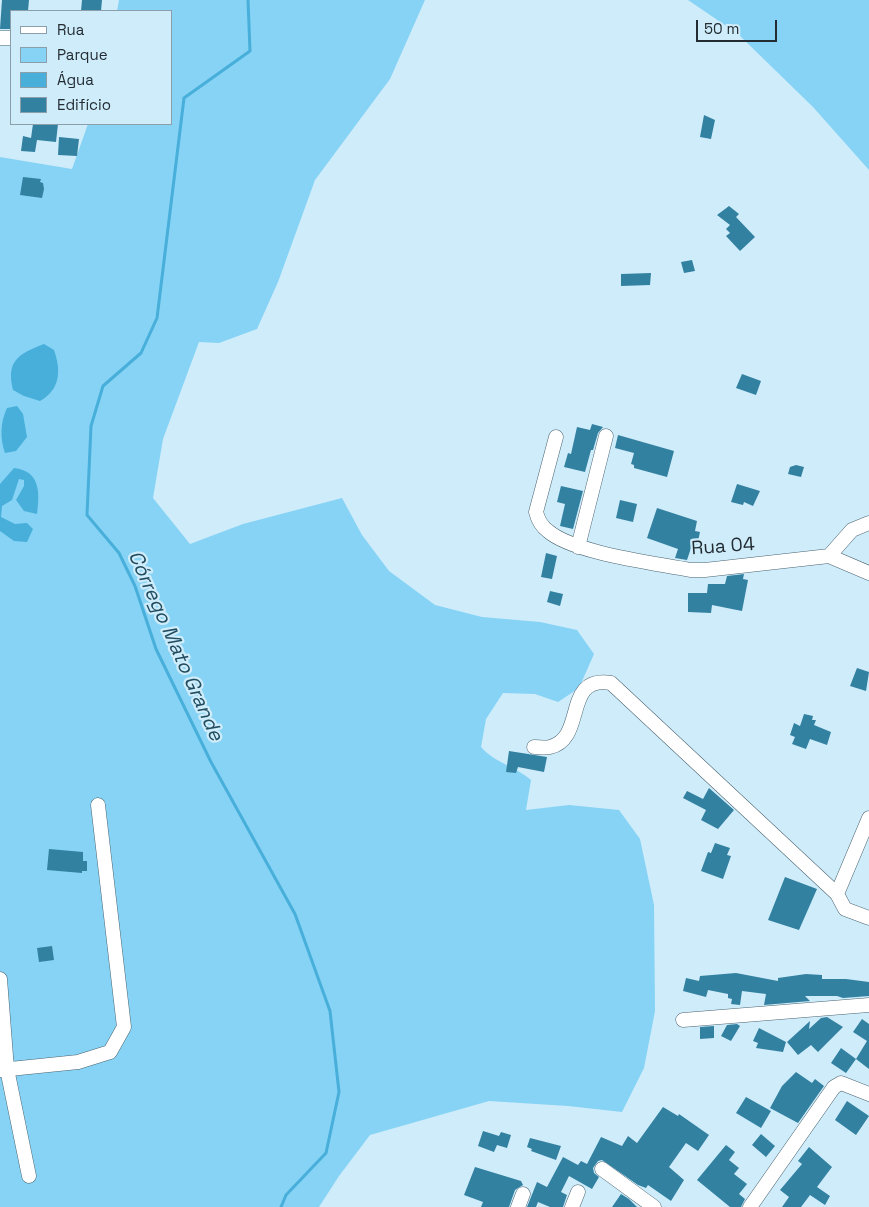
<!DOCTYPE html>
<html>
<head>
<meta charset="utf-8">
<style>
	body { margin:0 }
	#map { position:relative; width:869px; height:1207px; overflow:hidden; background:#cfecfa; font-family:"Space Grotesk",sans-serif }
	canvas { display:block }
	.legend { position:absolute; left:10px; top:10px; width:162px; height:115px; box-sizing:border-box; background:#cfecfa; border:1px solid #8a9faa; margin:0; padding:6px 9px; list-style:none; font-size:15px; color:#222c32 }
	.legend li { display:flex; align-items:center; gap:10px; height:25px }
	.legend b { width:25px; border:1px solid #8a9faa }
	.scale { position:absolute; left:696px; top:20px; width:81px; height:22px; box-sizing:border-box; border:2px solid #222c32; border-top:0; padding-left:6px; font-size:15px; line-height:18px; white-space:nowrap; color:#222c32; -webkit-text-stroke:4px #cfecfa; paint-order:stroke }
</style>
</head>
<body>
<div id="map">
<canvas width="869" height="1207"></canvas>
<ul class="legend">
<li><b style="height:6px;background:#fff"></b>Rua</li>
<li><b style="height:14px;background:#86d3f5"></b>Parque</li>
<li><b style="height:14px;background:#47afda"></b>Água</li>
<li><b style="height:14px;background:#3281a1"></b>Edifício</li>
</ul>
<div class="scale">50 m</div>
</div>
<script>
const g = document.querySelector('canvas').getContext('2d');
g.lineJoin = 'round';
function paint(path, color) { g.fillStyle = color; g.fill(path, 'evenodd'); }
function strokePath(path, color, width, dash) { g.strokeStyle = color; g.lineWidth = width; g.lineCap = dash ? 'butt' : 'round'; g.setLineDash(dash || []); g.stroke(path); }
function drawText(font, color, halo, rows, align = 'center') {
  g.font = font + ' "Space Grotesk",sans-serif'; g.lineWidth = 4.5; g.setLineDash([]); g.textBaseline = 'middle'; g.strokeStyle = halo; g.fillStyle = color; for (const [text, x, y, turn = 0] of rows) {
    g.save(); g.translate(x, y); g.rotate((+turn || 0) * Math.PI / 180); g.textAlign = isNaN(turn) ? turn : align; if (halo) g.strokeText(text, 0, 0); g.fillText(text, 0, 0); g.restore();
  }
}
const green = new Path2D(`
	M119,0H425L390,79L315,180L278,282L257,329L219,343L199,342L163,439L153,498L190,544L243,524L342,498L362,535L389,571L435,605L482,617L540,622L577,630L594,654L579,688L558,702L535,694L503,693L486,719L481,747C495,763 515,766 531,780L526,810L569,805L619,810L640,839L654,905L655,1011L644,1068L622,1112L568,1106L489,1101L370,1135L339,1176L319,1207H0V157L72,169L88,124H171V11H117Z
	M688,0H869V170L813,107L738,34Z`);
const water = new Path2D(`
	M44,344L54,350C61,370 61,389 40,401L24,396L13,390C6,361 18,354 44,344Z
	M17,406L23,414L27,437L16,451L5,453C0,438 0,423 7,408Z
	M14,468C40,471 40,492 37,514L24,511L16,500L24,486V480L19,479L12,500L2,506L1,517L15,524L27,523L33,529L27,542L14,541L0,531V484Z`);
const stream = new Path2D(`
	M248,0L250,51L184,98L157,318L141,353L103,386L91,426L87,515L119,553L135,586L156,649L211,762L295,914L330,1011L339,1092L326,1153L286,1195L281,1207`);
const building = new Path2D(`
	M2,0H29L28,11H11V29H0Z
	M82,0H102L101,11H81Z
	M704,115L715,120L711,139L700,137Z
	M33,124H58L56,142L37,140L35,152L21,151L23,136L31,138Z
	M59,137L79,139L77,156L58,155Z
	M23,177L41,179L40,182L43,183L44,189L42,198L20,195Z
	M729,206L739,214L736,217L755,237L740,251L726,236L730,233L726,229L730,225L717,215Z
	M692,260L695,271L684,273L681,262Z
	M651,273L650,285L621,286V274Z
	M742,374L761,381L756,395L736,388Z
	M592,424L603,427L598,433L593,450H591L585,472L564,467L568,453L571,454L577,427L590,430Z
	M618,435L674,451L667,477L634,468V465L631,464L634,453L615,448Z
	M796,465L804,467L801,477L788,474L790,467Z
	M737,484L760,491L753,506L744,502L743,505L731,502Z
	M561,486L583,491L573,529L560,526L565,504L557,502Z
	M620,500L637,504L633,522L616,518Z
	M657,508L697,521L695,531L700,532L697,546L692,545L687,560L675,558L678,549L647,538Z
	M546,553L557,556L552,579L541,577Z
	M744,574L743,579L748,580L742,611L712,605L711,613L688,612V593H707L708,584H725L727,576Z
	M550,591L563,594L560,606L547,602Z
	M857,668L869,672L866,691L850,686Z
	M804,714L813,716L812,720H816L814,725L831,732L827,745L810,739L806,749L792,744L795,737L790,735L794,723L800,726Z
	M509,751L547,757L544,772L518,767L516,773L506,772Z
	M709,788L734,810L718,829L701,820L706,810L683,798L687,791L703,799Z
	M715,843L730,848L727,855L731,856L723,879L701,871L708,852L711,853Z
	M49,849L83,852V861H87V871H82V873L47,870Z
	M785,877L817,889L799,930L768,920Z
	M52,946L54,960L39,962L37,948Z
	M736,973L778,981V978L806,974L822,975V979H846L869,982V996L843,998L837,996H805L810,1001L764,1005L766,994L742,991L740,1005L731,1004L732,999L728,998V994L708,990L706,997L683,991L686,978L699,981L700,976Z
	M827,1017L843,1027L818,1052L811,1045L798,1055L787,1042L810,1021L809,1029L821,1018Z
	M862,1019L869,1024V1069L856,1059L867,1041L853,1032Z
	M737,1024L740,1026L731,1041L721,1036L727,1025Z
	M714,1026V1038L700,1039V1027Z
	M759,1028L786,1042L783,1052L756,1048L758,1043L753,1041Z
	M841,1048L856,1059L846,1073L831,1063Z
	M796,1072L812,1083L815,1079L824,1086L798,1123L770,1108L782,1086Z
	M746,1097L771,1111L761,1128L736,1113Z
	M847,1101L869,1116L856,1135L835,1120Z
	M663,1107L678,1116L679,1114L709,1135L698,1151L686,1143L669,1167L684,1180L671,1201L648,1185L646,1188L638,1185L602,1160L598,1161L593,1168L594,1173L599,1177L592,1189L569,1176L561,1192L567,1195L563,1207H550L538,1202L536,1207H527L537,1182L547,1187L563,1157L578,1165L581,1161L587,1164L601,1137L622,1146L628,1136L637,1143Z
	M483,1131L499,1136L501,1132L511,1135L507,1148L497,1145L494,1152L478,1146Z
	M761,1134L775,1146L766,1157L752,1145Z
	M530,1138L561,1146L556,1160L531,1151L532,1149L527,1147Z
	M726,1145L735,1152L729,1160L739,1168L734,1174L747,1184L739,1194L745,1199L741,1207H730L697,1180Z
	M809,1147L832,1167L817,1187L830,1196L825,1205L810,1195L801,1207H782L789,1197L780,1190L802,1164L798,1161Z
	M475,1167L521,1181L523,1185L515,1190L509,1207H481L483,1202L464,1195Z
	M621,1194L629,1199L637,1207H612Z`);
const minor = new Path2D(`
	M0,38H11
	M556,437L536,512C538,520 541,526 548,531C573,553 655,563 690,570H705L829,556L869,573
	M578,547L606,436
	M829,556L852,530L869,523
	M534,747C539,747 546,748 550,747C587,738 562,675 611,683L837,894L845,909L869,918
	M837,894L869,818
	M0,979L7,1069L29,1176
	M683,1020L869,1005
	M0,1070L78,1062L110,1052L124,1027L98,805
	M602,1169L654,1207
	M518,1207L523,1194
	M572,1207L578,1192
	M750,1207L834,1087L841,1083L869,1094`);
const streetNames = [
	["Rua 04",723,547,-4]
];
const waterNames = [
	["Córrego Mato Grande",175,646,66]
];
paint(green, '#86d3f5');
paint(water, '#47afda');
strokePath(stream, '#47afda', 3);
paint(building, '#3281a1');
strokePath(minor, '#4b6470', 15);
strokePath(minor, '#fff', 14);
drawText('19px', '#222c32', '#cfecfa', streetNames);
drawText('italic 20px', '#214c5f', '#cfecfa', waterNames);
</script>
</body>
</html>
